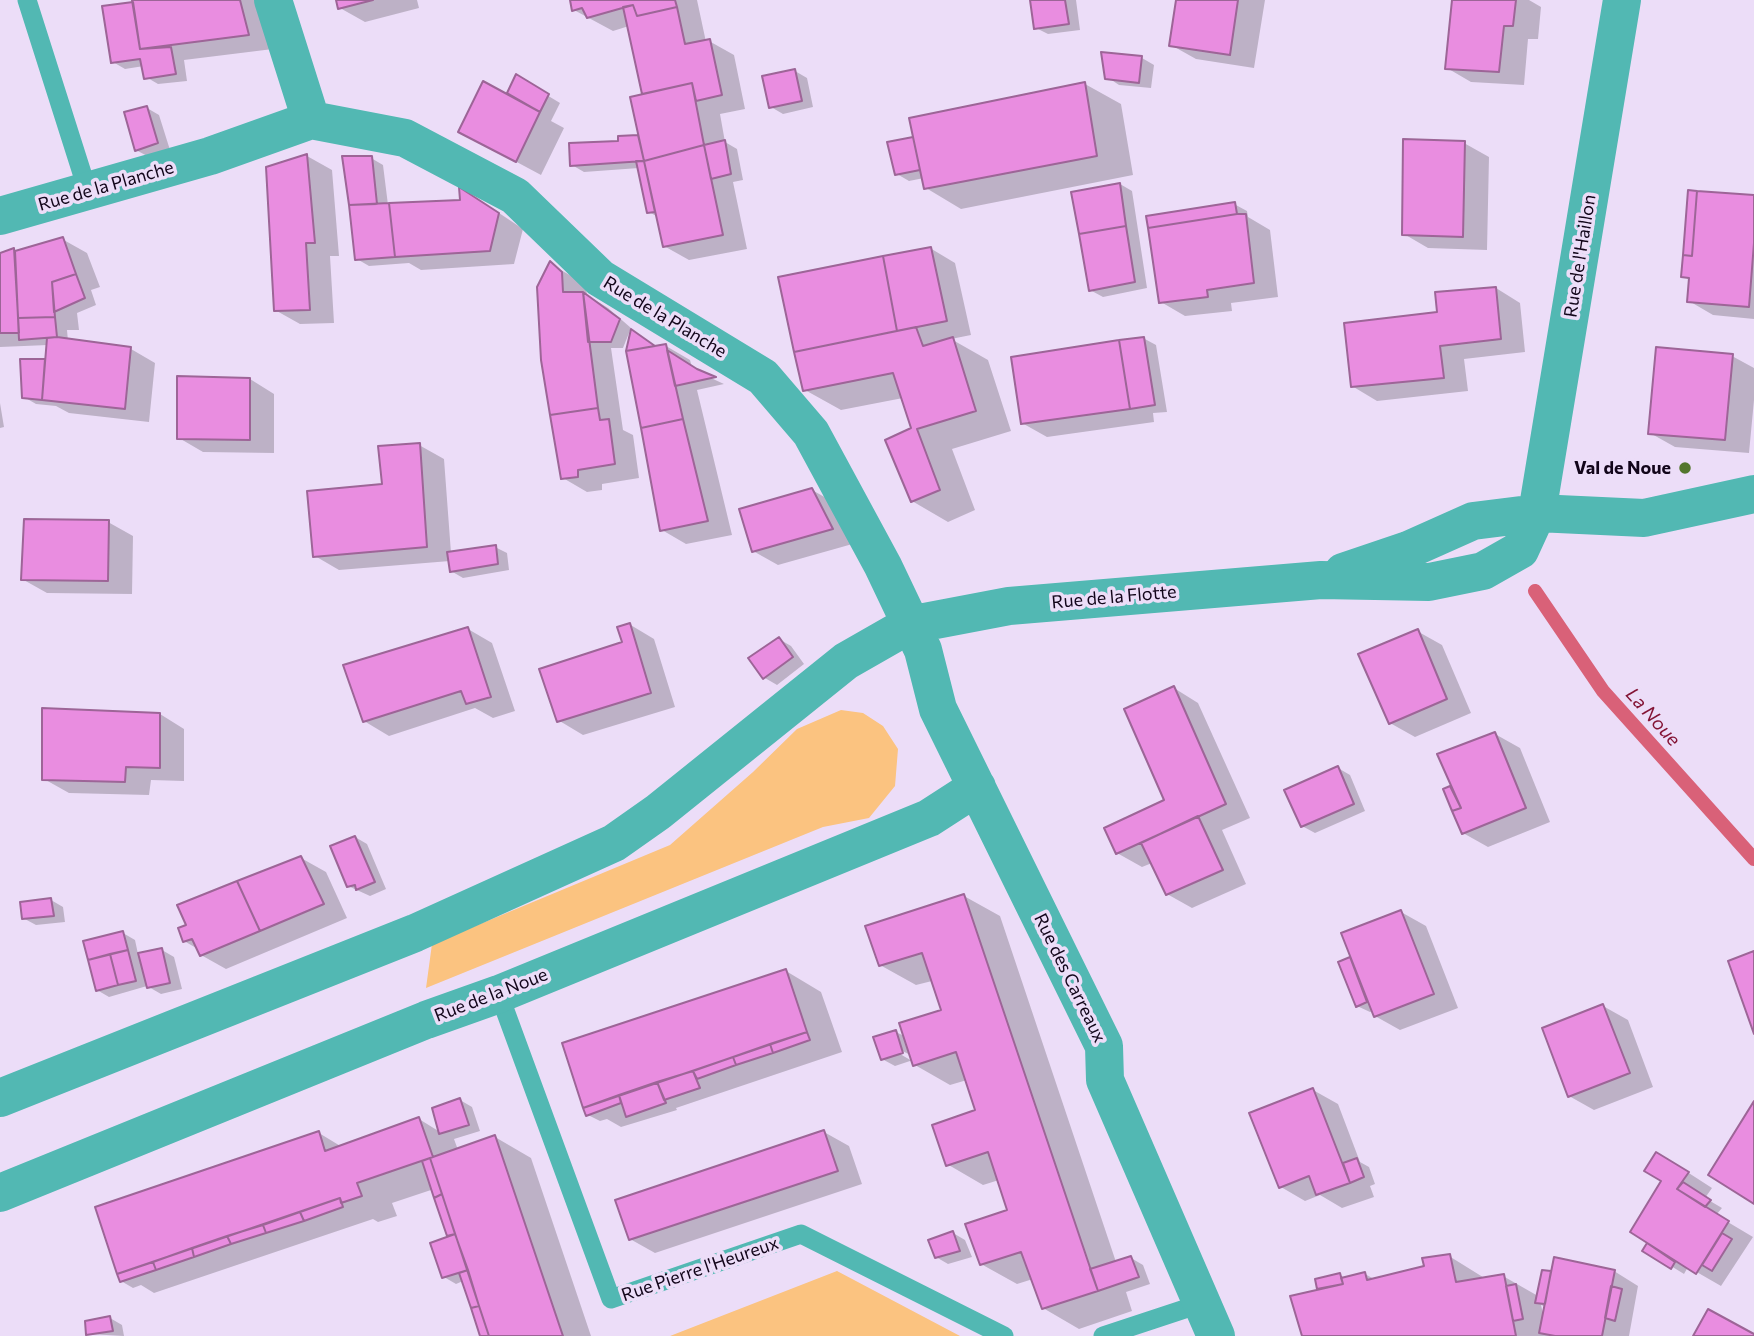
<!DOCTYPE html>
<html>
<head>
<meta charset="utf-8">
<style>
	body { margin:0 }
	canvas { display:block; background:#ecddf8 }
</style>
</head>
<body>
<canvas width="1754" height="1336"></canvas>
<script>
const g = document.querySelector('canvas').getContext('2d');
g.lineJoin = 'round';
function paint(path, color) { g.fillStyle = color; g.fill(path, 'evenodd'); }
function strokePath(path, color, width, dash) { g.strokeStyle = color; g.lineWidth = width; g.lineCap = dash ? 'butt' : 'round'; g.setLineDash(dash || []); g.stroke(path); }
function drawText(font, color, halo, rows, align = 'center') {
  g.font = font + ' Commissioner,sans-serif'; g.lineWidth = 7; g.setLineDash([]); g.textBaseline = 'middle'; g.strokeStyle = halo; g.fillStyle = color; for (const [text, x, y, turn = 0] of rows) {
    g.save(); g.translate(x, y); g.rotate((+turn || 0) * Math.PI / 180); g.textAlign = isNaN(turn) ? turn : align; if (halo) g.strokeText(text, 0, 0); g.fillText(text, 0, 0); g.restore();
  }
}
const green = new Path2D(`
	M841,710L863,713L883,726L898,749L895,786L869,818L823,827L426,988L432,944L670,845L753,772L797,729Z
	M837,1271L960,1336H670Z`);
const shadow = new Path2D(`
	M134,0H255L273,49L184,60L187,81L158,84L146,77L144,66L125,69L113,62L135,4Z
	M338,0H417L419,8L365,22L340,8Z
	M571,0H697L706,42L709,41L734,55L745,109L720,114L725,142L737,149L743,180L733,182L747,249L689,260L664,246L658,217L649,212L639,168L584,172L572,165L619,143L638,137L641,138L644,95L629,26L613,31L574,10Z
	M1031,0H1076L1080,30L1048,34L1036,28Z
	M1178,0H1265L1254,68L1196,59L1171,45Z
	M1453,0H1529L1541,7L1538,39H1528L1524,85L1471,82L1447,68Z
	M1142,58L1154,65L1151,88L1119,85L1107,77Z
	M795,71L807,78L813,107L783,114L771,107Z
	M517,77L560,103L551,121L564,128L541,175L485,145L535,108Z
	M1085,84L1121,104L1133,175L961,209L926,188L924,178L909,181L897,174L913,139L916,140Z
	M147,108L159,115L170,150L149,157L136,150Z
	M1464,143L1489,157L1487,250L1428,248L1404,234Z
	M307,156L332,170L339,256H330L334,323L300,324L275,310L267,168Z
	M371,158L383,165L388,205L484,203L523,229L514,264L421,270L409,263L369,266L357,259Z
	M1120,184L1132,191L1147,288L1103,297L1090,290Z
	M1754,197V319L1713,315L1689,301L1690,280L1683,276Z
	M1234,204L1247,211L1248,217L1270,230L1278,297L1231,303L1232,311L1185,316L1161,302Z
	M62,239L87,253L100,287L91,290L96,305L77,313L79,330H67L68,341L131,349L155,363L149,422L69,413L56,406L36,404L24,397L45,360L47,362L48,345L0,347V255Z
	M930,248L955,263L971,335L951,339L988,360L1011,431L952,449L975,510L948,522L912,501L913,429L903,398L841,410L805,390Z
	M550,264L575,278L586,288L587,295L608,308L631,328L623,348H611L623,430L633,435L639,478L602,484V490L587,492L563,478Z
	M1496,288L1520,303L1525,352L1464,359L1468,391L1377,401L1352,386L1439,314Z
	M1143,338L1156,345L1167,412L1153,413L1154,422L1047,437L1022,423Z
	M666,346L690,360L692,367L700,373L724,384L697,390L732,535L686,544L662,530L657,347Z
	M1732,356L1754,368V400L1749,453L1675,447L1650,433Z
	M250,379L274,394V453L203,452L179,438Z
	M0,403L4,427L0,428Z
	M419,445L444,459L451,553L495,547L507,553L509,570L463,578L451,571L450,561L339,570L315,556L384,486Z
	M812,490L837,504L856,543L778,565L753,551Z
	M108,522L133,536L132,594L47,593L22,579Z
	M629,624L654,639L675,707L583,735L558,720L624,643Z
	M468,629L492,643L515,711L493,718L475,708L389,736L364,721Z
	M1417,631L1442,645L1471,713L1415,737L1390,723Z
	M779,639L791,646L804,664L777,685L765,678Z
	M1174,688L1198,703L1250,818L1222,830L1246,884L1192,908L1167,894L1152,863L1142,867L1117,853L1166,801Z
	M160,714L184,729V781L151,780L149,795L69,793L44,779Z
	M1495,734L1520,748L1550,822L1488,847L1463,833L1450,788L1455,791Z
	M1338,768L1350,775L1365,811L1315,833L1302,826Z
	M355,837L367,844L386,889L370,896L348,886Z
	M301,858L326,872L347,918L226,969L201,955L198,949L184,941Z
	M964,896L1000,916L1116,1262L1131,1258L1143,1265L1150,1284L1126,1292L1132,1311L1079,1329L1043,1308L1033,1279L1017,1284L981,1264L1009,1211L999,1180L983,1185L947,1164L977,1111L967,1080L950,1085L915,1065L913,1060L895,1066L882,1059L896,1032L906,1037L944,1011L932,981L916,985L880,965ZM897,1048L912,1056V1061L895,1051Z
	M51,900L63,907L65,922L36,925L23,918Z
	M1401,912L1426,926L1458,1008L1400,1030L1375,1016L1373,1011L1370,1012L1357,1006L1350,959L1354,960Z
	M123,933L135,940L138,954L162,950L174,957L182,989L161,994L147,986L109,997L97,990Z
	M786,971L821,992L842,1052L676,1108L677,1110L621,1127L607,1119L600,1121L588,1115Z
	M1603,1006L1628,1020L1653,1087L1594,1110L1569,1096Z
	M1313,1090L1338,1104L1360,1162L1369,1167L1375,1184L1370,1186L1374,1197L1342,1208L1320,1195L1305,1201L1281,1187Z
	M460,1100L472,1107L480,1131L454,1139L458,1150L495,1137L531,1158L591,1336H482L463,1281L456,1284L444,1277L450,1237L434,1189L392,1203L397,1216L378,1222L373,1219L154,1293L141,1285L133,1288L121,1281L97,1209L319,1133L342,1147L419,1119L440,1132Z
	M824,1132L849,1146L862,1184L655,1253L630,1239Z
	M1681,1168L1712,1188L1705,1198L1722,1208L1716,1215L1753,1237L1721,1286L1688,1267L1684,1274L1645,1250Z
	M953,1233L965,1240L972,1257L948,1264L936,1257Z
	M1449,1256L1486,1279L1503,1276L1538,1296L1544,1272L1614,1271L1638,1286L1629,1336H1304L1323,1290L1319,1287L1340,1275L1346,1279L1365,1274L1376,1280L1426,1268ZM1541,1305L1546,1307L1544,1318Z
	M110,1318L122,1325L124,1336L88,1334Z`);
const stream = new Path2D(`
	M1535,591L1603,691L1754,859`);
const building = new Path2D(`
	M132,0H240L249,35L140,49Z
	M336,0H373L338,9Z
	M570,0H675L677,7L637,16L633,5L587,18L582,8L572,11Z
	M1030,0H1065L1069,24L1034,29Z
	M1176,0H1238L1230,55L1169,46Z
	M1452,0H1516L1513,26H1504L1499,72L1445,69Z
	M133,2L140,49L171,47L176,74L144,79L140,59L111,63L102,6Z
	M633,5L637,16L677,7L685,44L710,39L722,95L696,101L692,83L642,94L623,7Z
	M1101,52L1142,56L1139,83L1105,79Z
	M795,69L802,101L769,108L762,76Z
	M516,74L549,94L540,112L507,93Z
	M483,81L540,112L516,162L458,132Z
	M1085,82L1097,156L924,189L909,118Z
	M692,83L704,145L644,161L630,97Z
	M147,106L158,143L135,151L124,112Z
	M638,135L644,161L570,166L569,143L618,141V136Z
	M913,137L920,170L895,175L887,142Z
	M1403,139L1465,141L1463,237L1402,235Z
	M725,140L731,174L711,179L704,145Z
	M704,145L723,235L663,247L644,161Z
	M307,154L315,243H306L310,310L274,311L266,167Z
	M342,156H372L377,204L349,205Z
	M636,161H644L655,212L647,213Z
	M1120,183L1126,226L1079,234L1071,192Z
	M459,187L499,213L490,251L395,257L389,203L460,200Z
	M1688,190L1697,191L1692,256L1683,255Z
	M1697,191L1754,195V243L1749,307L1687,302L1689,278L1681,277L1683,255L1692,256Z
	M1235,202L1237,214L1148,228L1146,216Z
	M389,203L395,257L355,260L349,205Z
	M1237,214H1246L1254,283L1207,290L1208,297L1159,303L1148,228Z
	M1126,226L1135,282L1089,291L1079,234Z
	M63,237L76,274L52,282L55,317L18,318L15,251Z
	M931,247L947,321L897,331L883,256Z
	M14,248L19,333H0V253Z
	M883,256L897,331L794,352L778,277Z
	M550,261L562,272L563,292H583L598,408L550,415L541,360L537,287Z
	M76,274L85,298L54,312L52,282Z
	M1496,287L1501,339L1440,346L1444,378L1351,387L1344,323L1437,312L1435,292Z
	M583,292L620,319L611,342H588Z
	M55,317L57,337L19,340L18,318Z
	M916,327L923,346L953,337L976,411L917,429L940,490L911,502L885,440L911,428L893,373L803,391L794,352Z
	M631,329L655,346L626,351Z
	M57,337L131,347L125,409L42,400L47,338Z
	M1144,337L1155,405L1130,409L1119,340Z
	M1119,340L1130,409L1021,424L1011,357Z
	M666,344L683,419L641,428L626,351Z
	M1656,347L1733,354L1725,440L1648,434Z
	M667,350L697,369L716,377L675,386Z
	M20,359H45L42,400L22,398Z
	M177,376L250,378V440L177,439Z
	M598,408L600,420L609,419L615,464L578,470V477L561,479L550,415Z
	M683,419L708,521L660,531L641,428Z
	M420,443L427,547L313,557L307,491L382,484L378,446Z
	M812,488L833,529L752,552L739,509Z
	M24,519L109,520L108,581L21,580Z
	M496,545L498,564L450,572L447,552Z
	M630,623L651,693L557,722L539,669L622,642L617,627Z
	M468,627L491,697L466,704L461,691L363,722L343,665Z
	M1418,629L1447,699L1389,724L1358,654Z
	M779,637L793,657L763,679L748,658Z
	M1174,686L1226,804L1116,854L1104,828L1164,800L1124,709Z
	M42,708L160,713V768L126,767L125,782L42,780Z
	M1495,732L1526,808L1462,834L1452,811L1461,808L1437,754Z
	M1338,766L1354,804L1301,827L1284,790Z
	M1450,786L1461,808L1452,811L1443,789Z
	M1198,816L1223,870L1166,895L1141,843Z
	M355,836L375,882L356,890L355,885L347,887L330,846Z
	M301,856L324,904L260,931L237,881Z
	M237,881L260,931L200,956L192,939L183,942L178,928L186,925L177,905Z
	M964,894L1098,1291L1042,1309L1021,1252L980,1265L965,1224L1007,1210L988,1152L946,1166L932,1125L975,1110L956,1052L913,1066L899,1023L941,1010L922,953L879,966L865,926Z
	M51,898L54,916L22,919L20,902Z
	M1401,910L1434,994L1374,1017L1341,933Z
	M123,931L128,950L88,960L83,941Z
	M162,948L170,983L147,988L138,953Z
	M128,950L136,981L118,985L110,954Z
	M1754,951V1034L1728,961Z
	M110,954L118,985L96,991L88,960Z
	M1350,957L1367,1002L1356,1007L1338,962Z
	M786,969L807,1032L583,1108L562,1043Z
	M1603,1004L1630,1073L1568,1097L1542,1028Z
	M896,1030L903,1053L881,1060L873,1037Z
	M807,1032L810,1040L773,1053L770,1044Z
	M770,1044L773,1053L736,1065L733,1057Z
	M733,1057L736,1065L697,1079L693,1071Z
	M693,1071L700,1088L664,1100L657,1082Z
	M657,1082L666,1103L626,1117L619,1095Z
	M1313,1088L1350,1183L1316,1195L1309,1176L1279,1188L1249,1113Z
	M619,1095L621,1103L586,1116L583,1108Z
	M460,1098L469,1125L439,1134L432,1108Z
	M1754,1101V1204L1708,1175Z
	M419,1117L433,1157L357,1183L362,1196L341,1203L340,1198L117,1274L95,1207L319,1131L325,1151Z
	M824,1130L838,1171L629,1240L615,1200Z
	M495,1135L563,1336H489L430,1158Z
	M1656,1152L1689,1172L1677,1189L1729,1221L1696,1274L1630,1232L1661,1181L1644,1171Z
	M430,1158L442,1194L434,1198L422,1161Z
	M1357,1158L1364,1177L1350,1183L1343,1163Z
	M1683,1182L1711,1200L1705,1207L1677,1189Z
	M442,1194L455,1234L447,1236L434,1198Z
	M340,1198L343,1207L304,1221L300,1212Z
	M300,1212L304,1221L266,1233L263,1225Z
	M263,1225L266,1233L231,1244L227,1236Z
	M953,1231L960,1251L935,1258L928,1240Z
	M1722,1233L1732,1239L1712,1271L1702,1265Z
	M455,1234L468,1270L442,1278L430,1243Z
	M227,1236L231,1244L194,1257L192,1248Z
	M1647,1243L1675,1262L1671,1269L1642,1251Z
	M192,1248L194,1257L156,1270L153,1262Z
	M1450,1254L1456,1282L1504,1274L1516,1336H1302L1290,1296L1343,1284L1341,1278L1365,1272L1367,1280L1424,1266L1422,1258Z
	M1131,1256L1139,1277L1098,1291L1090,1269Z
	M1554,1257L1615,1270L1602,1336H1555L1539,1333Z
	M153,1262L156,1270L120,1282L117,1274Z
	M468,1270L479,1306L471,1308L459,1273Z
	M1542,1270L1551,1271L1545,1304L1535,1303Z
	M1340,1273L1343,1284L1317,1289L1315,1279Z
	M1516,1284L1523,1319L1513,1321L1506,1286Z
	M1611,1286L1622,1289L1615,1321L1605,1318Z
	M479,1306L489,1336H480L471,1308Z
	M1708,1309L1754,1334V1336H1693Z
	M110,1316L113,1331L86,1335L85,1321Z`);
const service = new Path2D(`
	M27,0L88,192
	M499,994L611,1299L801,1234L1004,1336
	M1103,1336L1203,1303`);
const minor = new Path2D(`
	M273,0L311,120
	M0,216L210,156L311,120L405,138L515,196L600,278L763,377L811,433L883,566L923,650L938,709L1104,1046L1105,1080L1216,1336
	M1343,572L1408,550L1473,521L1537,513L1644,518L1754,494
	M0,1098L415,933L614,843L658,812L846,661L909,625L1009,606L1321,580L1429,582L1483,571L1520,550L1537,513L1622,0
	M0,1193L426,1020L499,994L929,818L977,787`);
const markers = [
	[1685,468,7,"#53762d"]
];
const streetNames = [
	["Rue de la Planche",106,186,-16],
	["Rue de l'Haillon",1580,256,-81],
	["Rue de la Planche",665,317,31],
	["Rue de la Flotte",1114,597,-5],
	["Rue des Carreaux",1070,978,64],
	["Rue de la Noue",491,995,-21],
	["Rue Pierre l'Heureux",700,1269,-19]
];
const poiNames = [
	["Val de Noue",1671,468]
];
const waterNames = [
	["La Noue",1653,717,48]
];
paint(green, '#fbc380');
paint(shadow, '#0003');
strokePath(stream, '#d96178', 14);
paint(building, '#e98de0');
strokePath(building, '#9d6597', 2);
strokePath(service, '#52b8b3', 19);
strokePath(minor, '#52b8b3', 38);
for (const [x, y, r, color] of markers) { const dot = new Path2D(); dot.arc(x, y, r, 0, 2 * Math.PI); g.fillStyle = color; g.fill(dot); strokePath(dot, '#ecddf8', 2.5); }
drawText('18px', '#12051a', '#ecddf8', streetNames);
drawText('bold 18px', '#12051a', '#ecddf8', poiNames, 'right');
drawText('italic 19px', '#841435', '#ecddf8', waterNames);
</script>
</body>
</html>
